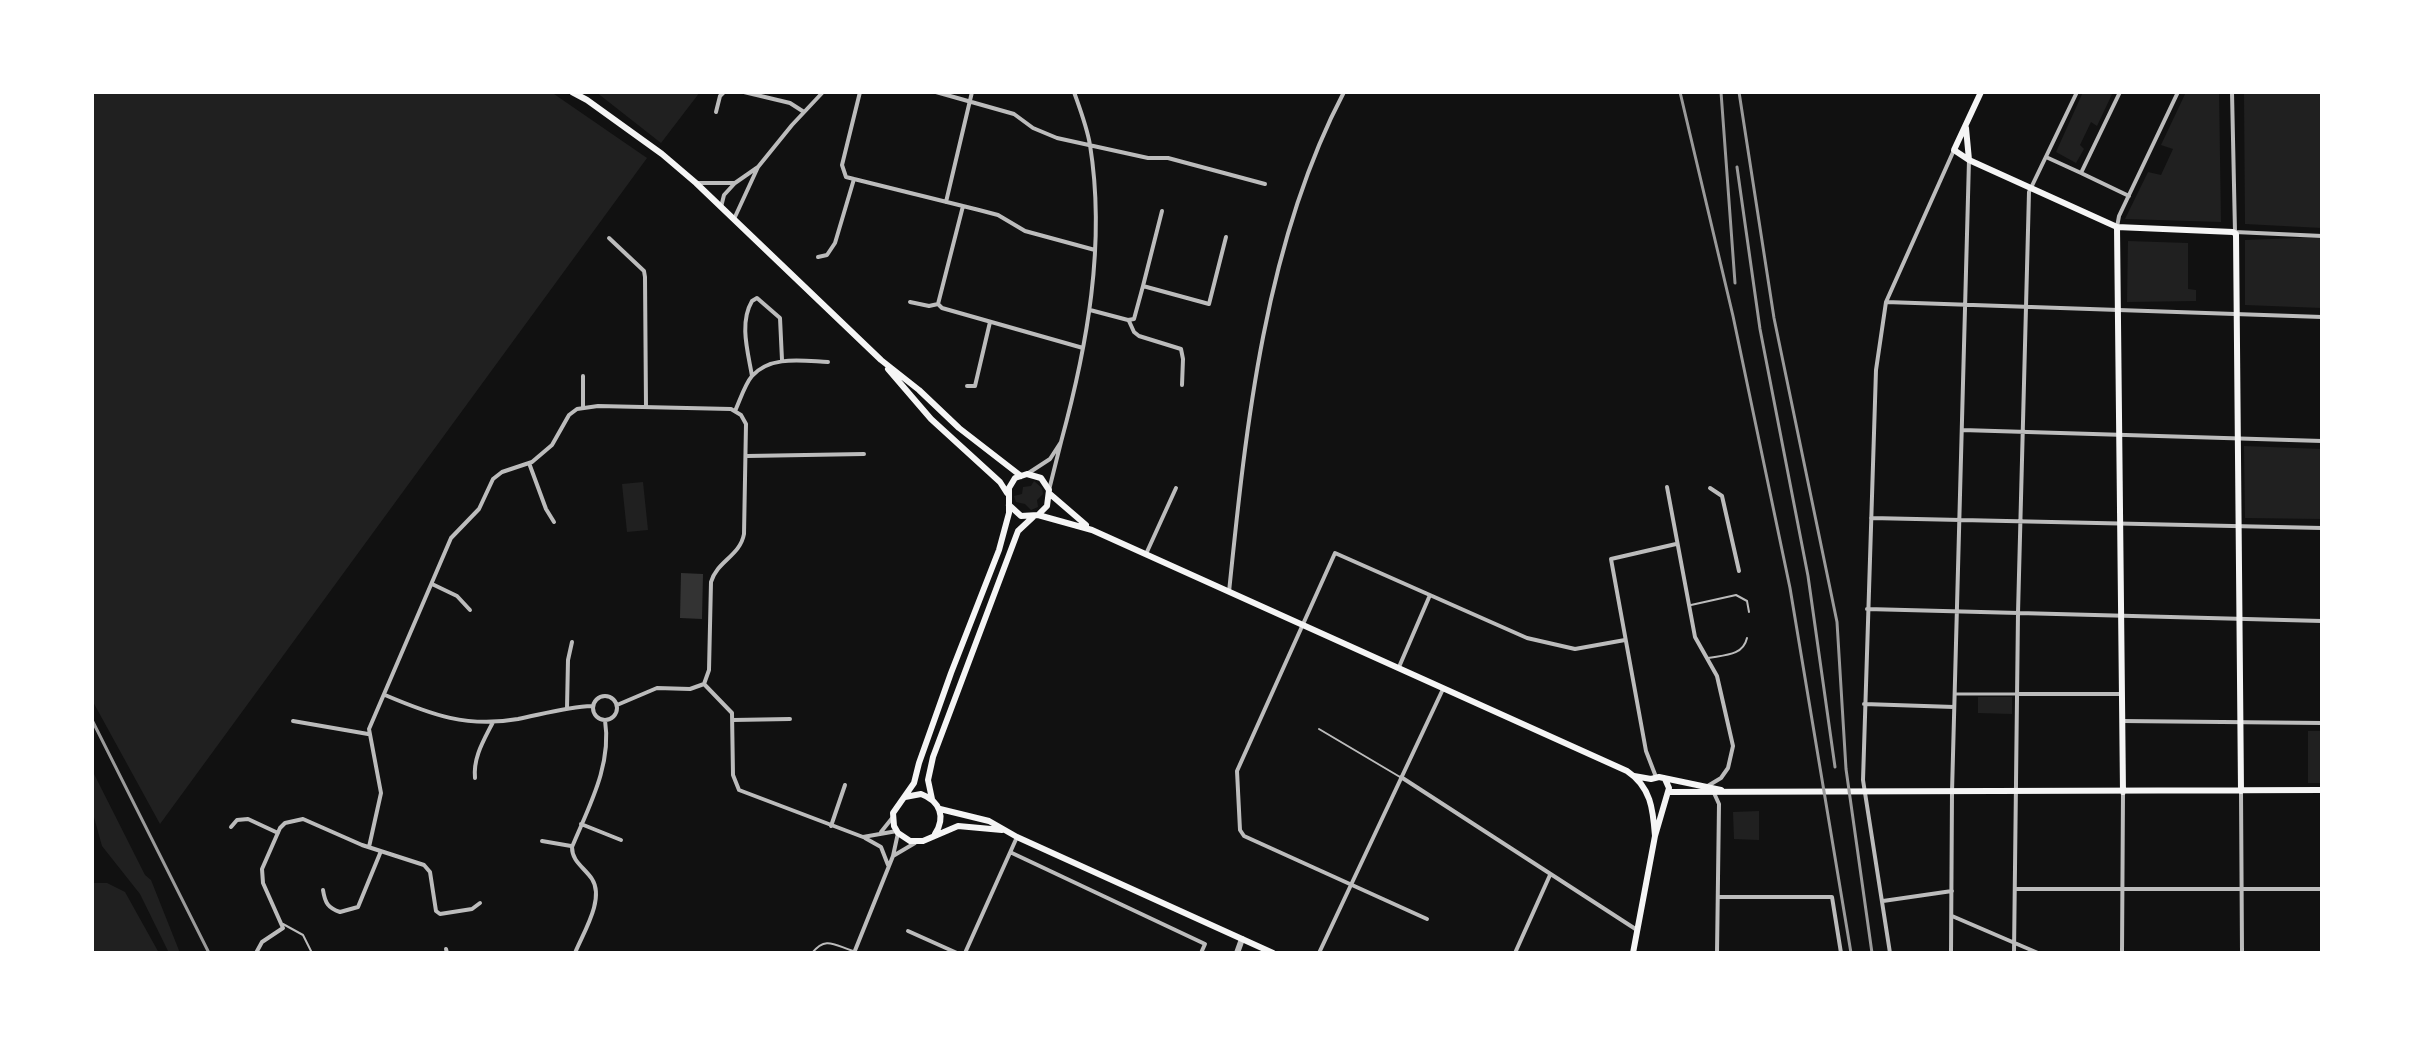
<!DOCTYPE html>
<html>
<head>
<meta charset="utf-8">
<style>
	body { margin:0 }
	#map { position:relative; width:2414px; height:1045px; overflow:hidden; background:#111; font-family:"PT Sans",sans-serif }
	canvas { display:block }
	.frame { position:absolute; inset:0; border:94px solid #fff; pointer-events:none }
</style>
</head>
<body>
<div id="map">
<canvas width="2414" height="1045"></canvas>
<div class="frame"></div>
</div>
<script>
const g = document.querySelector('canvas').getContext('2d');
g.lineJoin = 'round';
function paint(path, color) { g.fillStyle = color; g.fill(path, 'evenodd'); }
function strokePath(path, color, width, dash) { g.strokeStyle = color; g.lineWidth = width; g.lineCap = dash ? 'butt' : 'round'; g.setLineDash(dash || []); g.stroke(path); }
const green = new Path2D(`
	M92,92H542L554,94L647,158L160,824L92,700Z
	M596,92H700L661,143Z
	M2083,92H2113L2097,126L2091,122L2080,145L2084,149L2076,163L2056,152Z
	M2186,92H2219L2221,222L2125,219L2148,172L2161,175L2173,149L2161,145Z
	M2244,92H2322V228L2245,224Z
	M2322,237V308L2245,305V240Z
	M2128,241L2188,243V289L2196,290V301L2127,302Z
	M2244,446L2322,449V519L2245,518Z
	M1034,481L1042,488L1043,494L1037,500L1038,507L1031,510L1025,504L1016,502L1014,496L1022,494L1023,487L1031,486Z
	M643,482L648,530L627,532L622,484Z
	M1978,697H2012V714L1978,713Z
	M2308,731H2322V783H2308Z
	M92,770L145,875L151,880L180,953H169L140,894L102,846L92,810Z
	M1759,811V840L1734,839L1733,812Z
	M92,883H107L125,892L159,953H92Z`);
const water = new Path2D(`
	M681,573L703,574L702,619L680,618Z`);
const service = new Path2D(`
	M1691,605L1736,595L1747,601L1749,612
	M1708,658C1724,655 1743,656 1747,638
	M1319,729L1400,777
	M283,924L303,935L312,953
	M812,953C826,936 834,945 853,951`);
const pedestrian = new Path2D(`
	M1955,694H2017`);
const minor = new Path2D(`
	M744,92L790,103L804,112
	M890,92H909
	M936,92L1014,114L1033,128L1057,138L1148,158H1168L1265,184
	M2120,92L2081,173L2129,196
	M2232,92L2235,232L2322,236
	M716,112L720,96L724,92
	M2046,157L2081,173
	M758,167L792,125L823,92
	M854,179L979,210L998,215L1025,231L1095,250
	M698,183H735L758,167L734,219
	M946,202L972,92
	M963,206L938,304L942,308L1083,348
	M721,207L724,195L735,183
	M2117,227L2119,216L2178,92
	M609,238L644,271L645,277L646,407
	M818,257L827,255L835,243L854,179L846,177L842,165L860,92
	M1143,286L1162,211
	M910,302L929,306L938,304
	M1886,302L2322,317
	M1090,310L1128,320L1134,319L1143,286L1209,304L1226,237
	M1129,321L1134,332L1139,336L1181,349L1183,359L1182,385
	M583,376V407
	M752,376C748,352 739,323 752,301L757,298L780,318L782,360
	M967,386H975L990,322
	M735,411C740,400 745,384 752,376C771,355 803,361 828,362
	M1962,430L2322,441
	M1061,442C1087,347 1106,244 1090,145C1087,127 1080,109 1074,92
	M747,456L864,454
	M529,463L546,509L554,522
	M1027,474L1050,459L1061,442L1049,490
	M1667,487L1695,637L1717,676L1733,746L1728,768L1721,778L1706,787
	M1710,488L1722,496L1739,571
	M1871,518L2322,528
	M1146,554L1176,488
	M432,584L457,596L470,610
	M1229,592C1246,426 1265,242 1344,92
	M1867,609L2322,621
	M1399,667L1430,595
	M2017,694H2122
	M385,695C432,715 467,728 518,719C543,714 567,707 592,706
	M593 708a12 12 0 1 1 24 0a12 12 0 1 1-24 0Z
	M1864,704L1954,707
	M617,705L657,688L690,689L704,684L732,713L733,775L739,790L863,837L897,831
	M567,708L568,660L572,642
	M733,720L790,719
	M293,721L368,734
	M2122,721L2322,723
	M1401,777L1637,930
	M1656,777L1646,751L1611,559L1676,544
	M475,778C473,757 484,740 493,722
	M2241,791L2242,953
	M1714,793L1719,804L1717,953
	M581,824L621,840
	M831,826L845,785
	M231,827L237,820L248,819L278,833
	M881,832L893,817
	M865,838L881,847L888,865
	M542,841L571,846
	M369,847L381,793L369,729L451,538L479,509L493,479L502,472L532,462L552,445L569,415L577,409L598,406L731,409L741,415L746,424L744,534C740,556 717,561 711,582L709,670L704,684
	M1012,853L1205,944L1201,953
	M893,856L915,843
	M2015,889H2322
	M323,890C325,903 328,908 340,912L358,907L381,851
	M1718,897H1832L1841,953
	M1883,901L1952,891
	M1952,916L2038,953
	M1427,919L1244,836L1240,830L1237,771L1335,553L1527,638L1575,649L1625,640
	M908,931L957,953
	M446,949L447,953
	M256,953L262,942L283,928L263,883L262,869L280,828L285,823L303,819L362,845L424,865L430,872L436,911L440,914L472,909L480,903
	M575,953C583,933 605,899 592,879C584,867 572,862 572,847C589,806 612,765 605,720
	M854,953L893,856L898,833
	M965,953L1017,837
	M1319,953L1443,689
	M1515,953L1550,875
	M1890,953L1863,780L1876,370L1886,302L1954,150
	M1951,953L1952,792L1969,160
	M2014,953L2018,613L2029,192L2077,92
	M2122,953L2123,792`);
const tertiary = new Path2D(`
	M1237,953L1242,939`);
const secondary = new Path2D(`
	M572,92L587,100L662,154L696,183L881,360L919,390L959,428L1021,476
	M1981,92L1954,150L1969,160L2117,227L2233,232L2236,234L2241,791
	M1966,128L1969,160
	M2117,227L2123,792
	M888,369L931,419L1000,482L1007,493
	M1050,494L1086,525
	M1038,515L1092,530L1627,771C1651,787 1653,809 1655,836
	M1634,776L1651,779L1659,777L1721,790
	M1668,792L2322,790
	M905,797L921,794C940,801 946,817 935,834
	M932,799L928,780L933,757L1018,531L1033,517
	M940,809L989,821L1017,837L1273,953
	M1002,830L958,826L923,841H910L898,833L894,826L893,813L914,783L919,763L951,673L999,550L1009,513V488L1015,478L1027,474L1041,478L1049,490L1047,506L1038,515L1021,516L1009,505
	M1633,953L1655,836L1669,788L1665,779`);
const rail = new Path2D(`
	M1680,92L1733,316L1790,588L1851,953
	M1721,92L1735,283
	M1739,92L1774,318L1837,622L1846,769L1872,953
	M1737,167L1760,329L1808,576L1835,767
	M92,720L209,953`);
paint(green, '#202020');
paint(water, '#333');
strokePath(service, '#bcbcbc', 2);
strokePath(pedestrian, '#bcbcbc', 3);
strokePath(minor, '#bcbcbc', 4);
strokePath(tertiary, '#bcbcbc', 6);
strokePath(secondary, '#f5f5f5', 6);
strokePath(rail, '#9a9a9a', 3);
</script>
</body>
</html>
